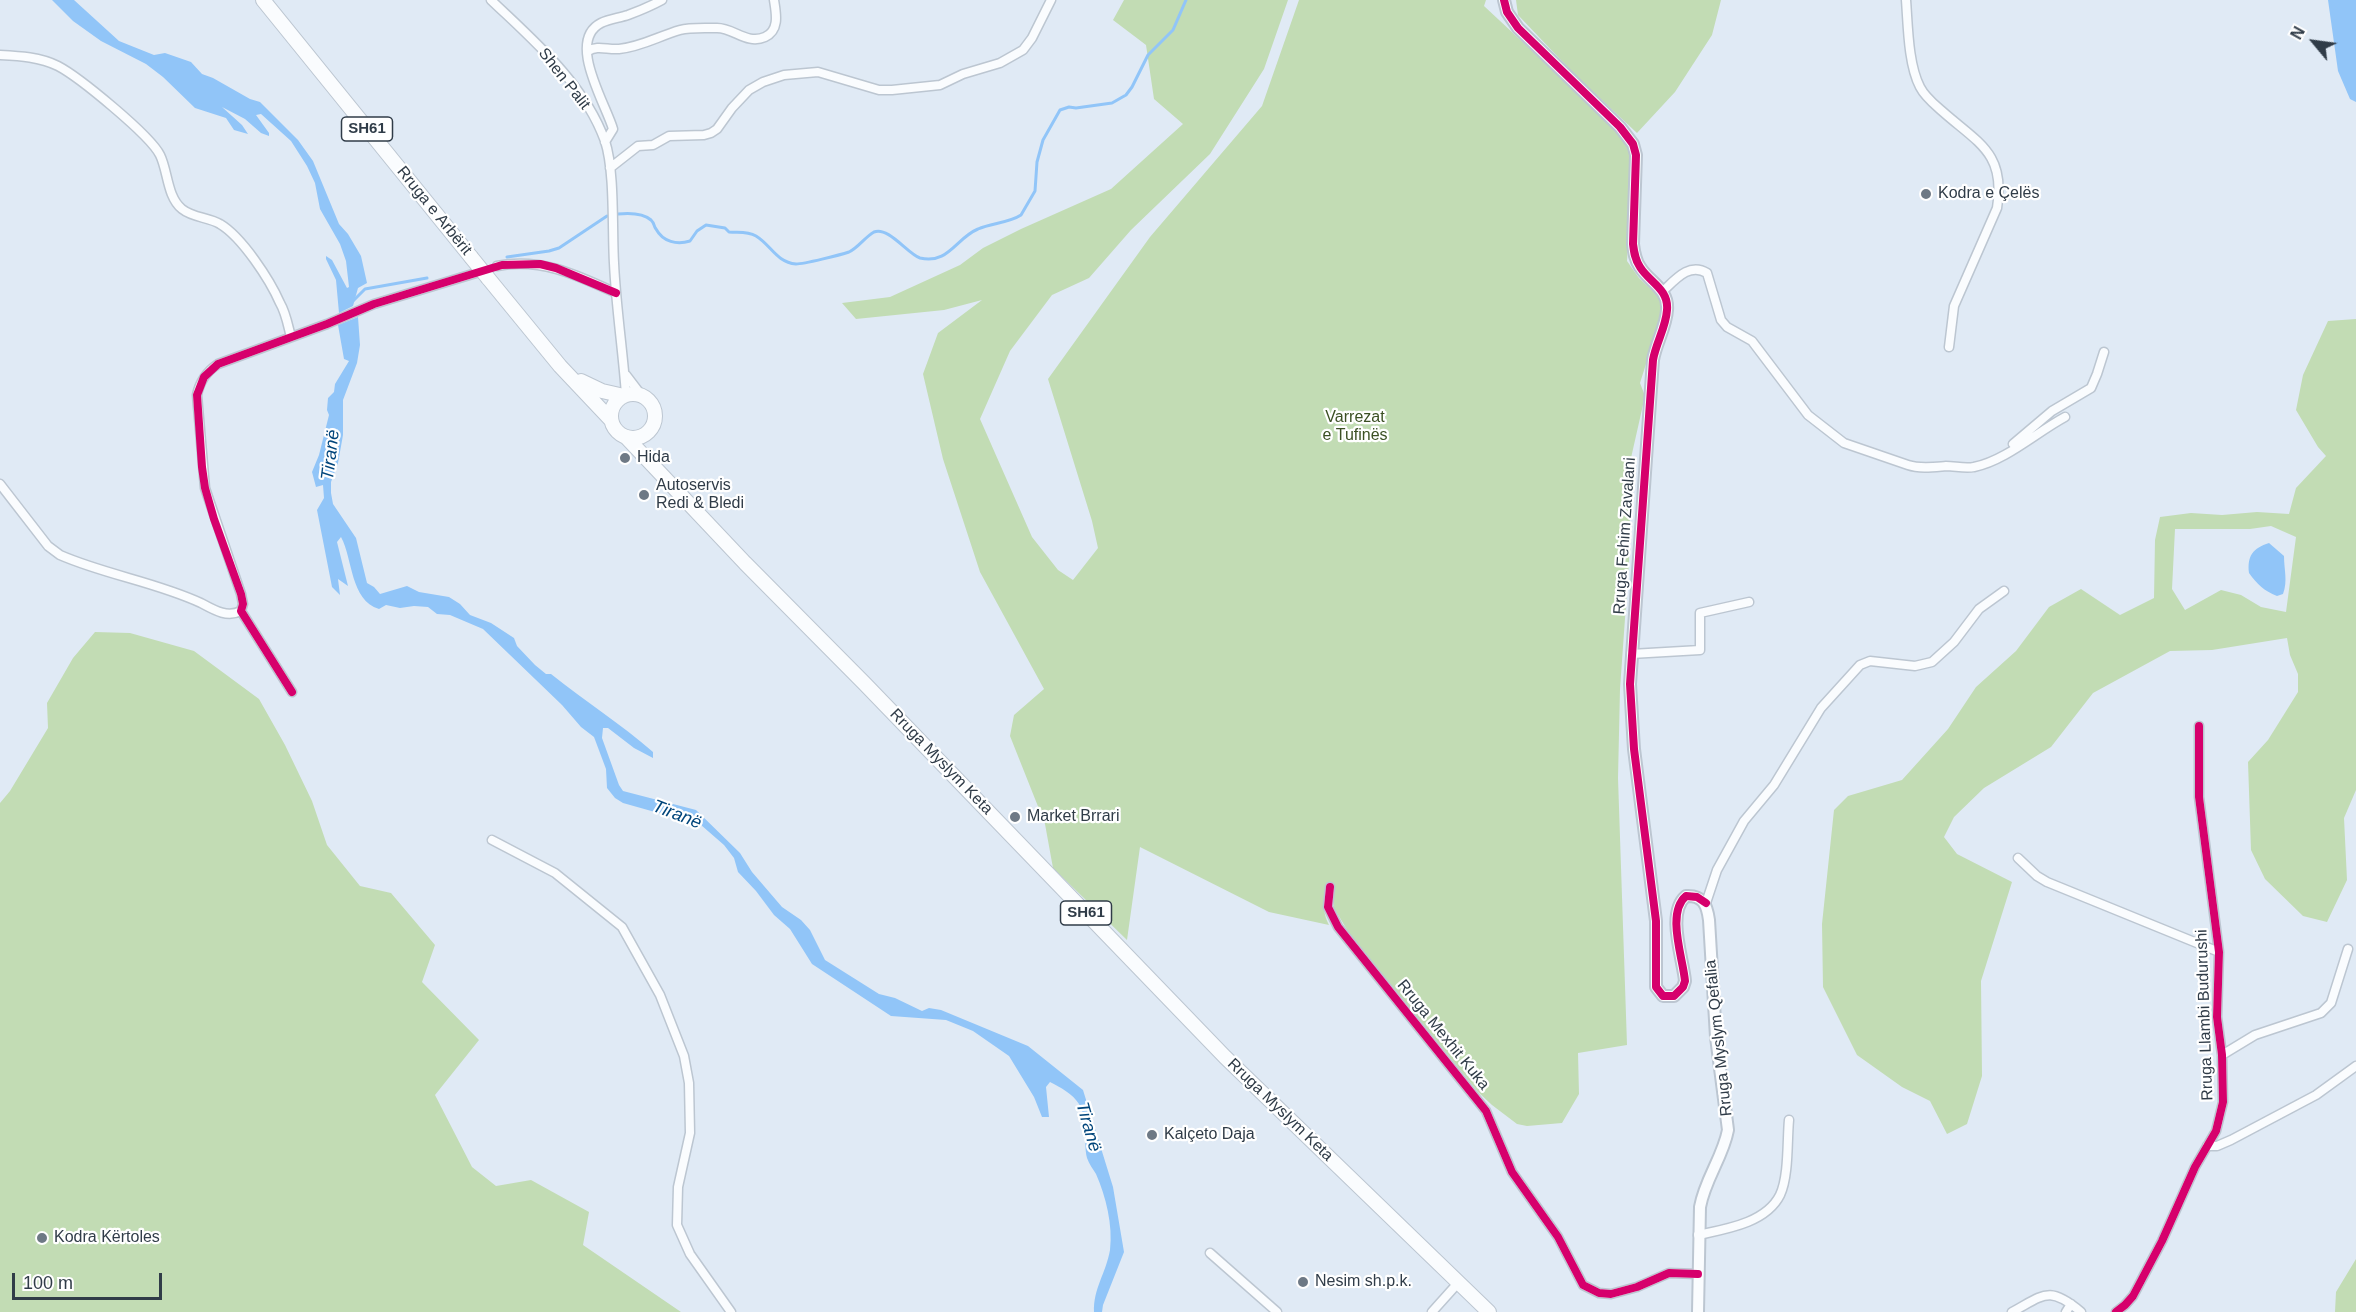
<!DOCTYPE html>
<html>
<head>
<meta charset="utf-8">
<style>
	body { margin:0 }
	#map { position:relative; width:2356px; height:1312px; overflow:hidden; background:#e0eaf5; font-family:Arial,sans-serif }
	canvas { display:block }
	.north { position:absolute; left:2284px; top:12px; width:60px; height:60px; -webkit-text-stroke:4px #fff; paint-order:stroke; rotate:299deg; font-size:16px; font-weight:700; line-height:24px; text-align:center; color:#303c48 }
	.north::after { content:''; display:block; margin:auto; width:21px; height:27px; background:#303c48; clip-path:polygon(50% 0,100% 100%,50% 72%,0 100%) }
	.scale { position:absolute; left:12px; top:1273px; width:150px; height:27px; box-sizing:border-box; border:3px solid #303c48; border-top:0; padding-left:8px; font-size:18px; line-height:21px; white-space:nowrap; color:#303c48; -webkit-text-stroke:4px #fff; paint-order:stroke }
</style>
</head>
<body>
<div id="map">
<canvas width="2356" height="1312"></canvas>
<div class="north">N</div>
<div class="scale">100 m</div>
</div>
<script>
const g = document.querySelector('canvas').getContext('2d');
g.lineJoin = 'round';
function paint(path, color) { g.fillStyle = color; g.fill(path, 'evenodd'); }
function strokePath(path, color, width, dash) { g.strokeStyle = color; g.lineWidth = width; g.lineCap = dash ? 'butt' : 'round'; g.setLineDash(dash || []); g.stroke(path); }
function drawText(font, color, halo, rows, align = 'center') {
  g.font = font + ' Arial,sans-serif'; g.lineWidth = 4.5; g.setLineDash([]); g.textBaseline = 'middle'; g.strokeStyle = halo; g.fillStyle = color; for (const [text, x, y, turn = 0] of rows) {
    g.save(); g.translate(x, y); g.rotate((+turn || 0) * Math.PI / 180); g.textAlign = isNaN(turn) ? turn : align; if (halo) g.strokeText(text, 0, 0); g.fillText(text, 0, 0); g.restore();
  }
}
const green = new Path2D(`
	M1124,0H1288L1264,69L1210,154L1131,230L1089,278L1052,295L1010,351L980,419L1032,537L1058,570L1073,580L1098,548L1092,521L1048,379L1150,237L1262,106L1299,0H1486L1484,6L1601,115L1624,138L1633,160L1627,261L1639,278L1656,294L1660,300L1662,313L1640,383L1645,396L1631,458L1629,562L1620,689L1618,778L1627,1045L1578,1053L1579,1094L1562,1123L1527,1126L1517,1124L1492,1105L1478,1092L1349,933L1334,908V888C1322,901 1322,910 1329,925L1269,912L1140,847L1127,940L1053,868L1045,824L1010,736L1014,715L1044,689L980,572L943,459L923,374L938,333L982,300L944,310L856,319L842,303L890,297L960,265L983,248L1021,229L1111,189L1183,124L1154,99L1146,45L1113,20Z
	M1516,0H1721L1712,35L1675,92L1637,133L1576,76L1518,15Z
	M2356,319V790L2344,818L2347,880L2327,922L2303,916L2265,879L2251,850L2248,762L2268,740L2298,692V674L2290,655L2287,638L2212,650L2170,651L2093,693L2051,747L1984,788L1954,817L1944,837L1957,854L2012,882L1981,981L1982,1076L1967,1124L1947,1134L1930,1101L1902,1087L1857,1055L1823,987L1822,924L1834,810L1848,796L1902,780L1948,729L1976,687L2016,651L2049,607L2081,589L2120,615L2154,598L2155,540L2160,517L2191,513L2222,515L2257,512L2289,514L2296,488L2326,456L2318,447L2296,410L2303,375L2328,321ZM2271,526L2296,537L2286,612L2261,607L2241,595L2221,590L2185,610L2172,589L2175,529H2250Z
	M95,632L130,633L194,651L259,699L285,745L312,801L327,845L360,886L391,893L435,945L422,982L479,1040L435,1095L472,1167L496,1186L531,1180L589,1212L583,1245L681,1312H0V803L10,791L48,728L47,703L73,658Z
	M2356,1259V1312H2335L2336,1292Z`);
const water = new Path2D(`
	M52,0H74L119,41L154,55L165,53L191,62L202,74L213,78L250,99L260,102L298,140L313,161L339,224L348,234L361,256L367,283L358,288L353,306L339,313L336,280L326,259V256L332,260L347,288L349,287L346,261L340,244L320,209L315,183L307,166L291,141L261,114L256,115L269,133V136L261,133L245,119L222,107L242,125L248,134L234,130L226,118L195,108L163,77L146,64L101,41L73,21Z
	M2328,0H2356V102L2350,99L2338,71Z
	M358,317L360,345L357,363L343,400V435L338,463L331,482V493L333,504L356,538L367,583L374,587L380,594L407,586L419,592L449,597L460,604L470,615L491,623L514,638L517,646L535,665L546,674H551C585,701 621,724 653,752V758L634,748L608,728H603L602,738L619,785L623,791L696,810L740,853L752,872L782,907L801,920L810,930L825,960L879,994L895,998L922,1011L929,1008L941,1010L1028,1046L1083,1090L1113,1187L1124,1252L1103,1305L1102,1312H1094C1093,1289 1106,1273 1110,1250C1113,1225 1106,1197 1096,1174C1093,1169 1089,1164 1087,1158C1083,1141 1089,1122 1079,1104C1073,1094 1060,1087 1050,1082L1046,1087L1049,1117H1042L1034,1097L1009,1056L973,1031L946,1020L891,1016L812,964L790,929L774,915L756,891L738,872L734,858L724,845L701,825L623,803L615,798L607,788L606,769L594,737L581,727L562,705L483,629L450,615L437,614L428,607L414,606L400,608L386,605L379,609C350,600 353,559 341,537L337,542L348,586L338,579L340,595L332,587L317,510L324,498L323,485L316,487L312,472L319,455L329,415L327,410L328,398L334,392L335,384L349,361L344,359L338,325Z
	M2269,543L2284,556C2284,570 2288,581 2283,594L2277,596C2264,591 2257,584 2249,573C2247,556 2253,548 2269,543Z`);
const stream = new Path2D(`
	M618,214C628,213 643,213 651,220C655,224 653,225 656,229C663,242 677,245 690,241L697,231L706,225L725,228L729,232C738,233 747,231 756,236C771,245 776,262 796,264C804,264 840,255 849,252C858,248 865,237 874,232C888,226 908,254 920,258C948,265 956,238 978,229C991,223 1009,223 1021,215L1035,191L1037,162L1043,140L1060,110L1069,107L1076,108L1112,103L1126,95L1132,87L1148,55L1173,30L1186,0
	M507,257L549,251L559,248L607,216
	M352,302L365,289L427,278`);
const minor = new Path2D(`
	M491,0C534,41 584,83 605,141C615,171 612,230 614,263C616,307 623,351 626,395
	M1906,0C1908,25 1908,64 1920,87C1925,97 1934,104 1942,111C1978,143 2006,153 1997,208L1954,306L1949,347
	M588,51C598,45 607,50 619,49C641,47 659,36 680,30C690,27 706,28 717,28C734,28 747,45 765,37C780,30 776,13 774,0
	M0,55C20,56 40,57 58,66C79,77 150,135 160,155C168,171 167,197 182,209C193,218 209,217 220,224C242,237 270,280 280,303C286,313 288,326 291,337
	M605,142L613,129C606,104 566,41 601,23C609,19 619,18 628,15C639,11 651,6 662,0
	M610,168L638,146L653,145L669,136L704,135L711,133L717,129L732,108L749,90L763,82L784,75L818,72L879,90H892L940,85L963,74L1000,63L1023,50L1032,38L1051,0
	M497,266C540,257 577,275 616,293
	M1662,292C1675,280 1689,262 1707,273L1721,320L1727,327L1752,341L1808,415L1844,443L1908,465C1920,469 1934,467 1946,466C1955,466 1965,469 1974,467C2005,461 2037,432 2065,417
	M626,375L642,396
	M2013,444L2052,411L2091,388L2097,374L2104,352
	M0,484L48,546L60,555C106,575 156,582 201,603C214,610 227,618 241,611
	M1631,654L1700,650V613L1749,602
	M292,692L241,611L243,604L241,594L205,488L197,395C200,381 206,372 218,364L327,324L374,304L476,273
	M492,840L555,873L622,927L660,995L684,1056L689,1083L690,1133L678,1187L677,1225L690,1254L731,1312
	M2018,858L2037,876L2047,882L2219,952
	M1330,887L1328,907L1338,927L1486,1111L1512,1172L1558,1237L1583,1285L1599,1293L1611,1294L1637,1287L1669,1273L1698,1274
	M1706,903L1717,870L1744,821L1774,785L1821,708L1860,665L1870,661L1915,666L1932,662L1954,642L1979,609L2004,591
	M2222,1055L2255,1035L2321,1013L2331,1003L2348,949
	M2207,1146H2217L2231,1140L2316,1095L2356,1066
	M1698,1235C1726,1229 1766,1223 1780,1195C1789,1176 1787,1141 1789,1120
	M1210,1253L1277,1312
	M1432,1312L1458,1283
	M2012,1312C2044,1295 2049,1285 2081,1312
	M2066,1312L2071,1304
	M2116,1312L2125,1305L2133,1296L2162,1241L2195,1167L2216,1131L2223,1102L2222,1055L2217,1017L2219,952L2199,797V726`);
const tertiary = new Path2D(`
	M1504,0L1507,12L1518,28L1620,127L1633,144L1636,155L1633,244C1634,252 1635,260 1640,267C1649,282 1669,289 1667,310C1666,327 1656,343 1653,360L1630,684L1634,749L1656,921V987L1663,996H1674L1683,987L1685,981C1683,958 1666,913 1686,896C1703,895 1707,905 1709,920L1716,1037L1728,1130C1723,1157 1705,1179 1700,1207L1698,1312`);
const primary = new Path2D(`
	M263,0L471,257
	M488,278L560,366L611,420
	M581,381L602,391L624,396
	M611 416a22 22 0 1 1 44 0a22 22 0 1 1-44 0Z
	M626,437L745,563L865,684L1225,1057L1489,1312`);
const primaryBridge = new Path2D(`
	M471,257L488,278`);
const cycleway = new Path2D(`
	M1504,0L1507,12L1518,28L1620,127L1633,144L1636,155L1633,244C1634,252 1635,260 1640,267C1649,282 1669,289 1667,310C1666,327 1656,343 1653,360L1630,684L1634,749L1656,921V987L1663,996H1674L1683,987L1685,981C1683,958 1666,913 1686,896L1697,897L1706,903
	M292,692L241,611L243,604L241,594L214,519L205,488L202,467L197,395L204,377L218,364L327,324L374,304L502,265L540,264L556,268L616,293
	M1330,887L1328,907L1338,927L1486,1111L1512,1172L1558,1237L1583,1285L1599,1293L1611,1294L1637,1287L1669,1273L1698,1274
	M2116,1312L2125,1305L2133,1296L2162,1241L2195,1167L2216,1131L2223,1102L2222,1055L2217,1017L2219,952L2199,797V726`);
const markers = [
	[1926,194,6,"#6e7985"],
	[625,458,6,"#6e7985"],
	[644,495,6,"#6e7985"],
	[1015,817,6,"#6e7985"],
	[1152,1135,6,"#6e7985"],
	[42,1238,6,"#6e7985"],
	[1303,1282,6,"#6e7985"]
];
const shields = [
	[367,129,51],
	[1086,913,51]
];
const shieldNames = [
	["SH61",367,129],
	["SH61",1086,913]
];
const streetNames = [
	["Shen Palit",564,79,52],
	["Rruga e Arbërit",434,211,51],
	["Rruga Fehim Zavalani",1625,536,-86],
	["Rruga Myslym Keta",941,762,46],
	["Rruga Llambi Budurushi",2205,1015,-92],
	["Rruga Mexhit Kuka",1443,1035,51],
	["Rruga Myslym Qefalia",1719,1038,-96],
	["Rruga Myslym Keta",1280,1110,44]
];
const poiNames = [
	["Kodra e Çelës",1938,194],
	["Hida",637,458],
	["Autoservis",656,486],
	["Redi & Bledi",656,504],
	["Market Brrari",1027,817],
	["Kalçeto Daja",1164,1135],
	["Kodra Kërtoles",54,1238],
	["Nesim sh.p.k.",1315,1282]
];
const parkNames = [
	["Varrezat",1355,418],
	["e Tufinës",1355,436]
];
const waterNames = [
	["Tiranë",331,455,-83],
	["Tiranë",677,815,21],
	["Tiranë",1088,1127,74]
];
paint(green, '#c2dcb4');
paint(water, '#91c5f8');
strokePath(stream, '#91c5f8', 3);
strokePath(minor, '#bcc6d1', 11);
strokePath(tertiary, '#bcc6d1', 14);
strokePath(primary, '#bcc6d1', 16);
strokePath(minor, '#fafcfe', 8);
strokePath(tertiary, '#fafcfe', 10);
strokePath(primary, '#fafcfe', 14);
strokePath(primaryBridge, '#bcc6d1', 16, []);
strokePath(primaryBridge, '#fafcfe', 14);
strokePath(cycleway, '#d6006c', 8);
for (const [x, y, r, color] of markers) { const dot = new Path2D(); dot.arc(x, y, r, 0, 2 * Math.PI); g.fillStyle = color; g.fill(dot); strokePath(dot, '#fff', 2); }
for (const [x, y, w] of shields) { const box = new Path2D(); box.roundRect(x - w / 2, y - 12, w, 24, 4.5); g.fillStyle = '#fff'; g.fill(box); strokePath(box, '#303c48', 1.5); }
drawText('bold 15px', '#303c48', null, shieldNames);
drawText('16px', '#303c48', '#fff', streetNames);
drawText('16px', '#303c48', '#fff', poiNames, 'left');
drawText('16px', '#3b5023', '#fff', parkNames);
drawText('italic 18px', '#00457b', '#fff', waterNames);
</script>
</body>
</html>
